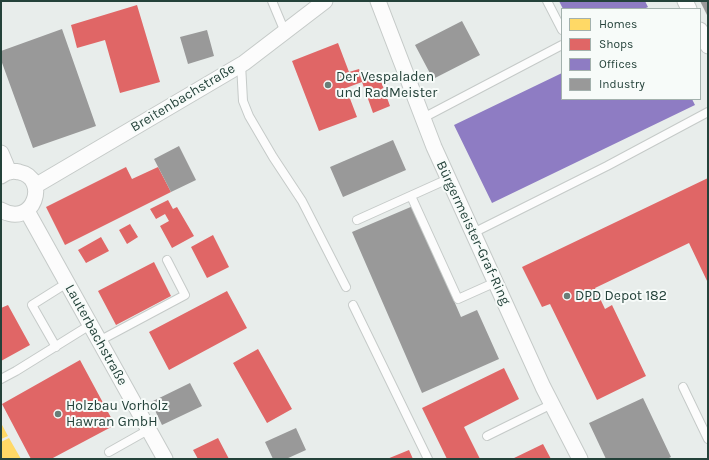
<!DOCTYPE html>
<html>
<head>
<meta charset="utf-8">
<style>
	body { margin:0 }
	#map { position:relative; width:709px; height:460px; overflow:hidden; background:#e8edeb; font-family:Karla,sans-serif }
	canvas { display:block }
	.frame { position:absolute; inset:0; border:2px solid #24423a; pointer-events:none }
	.legend { position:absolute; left:561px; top:8px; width:140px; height:92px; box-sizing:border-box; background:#f7fbf9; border:1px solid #a3b1ad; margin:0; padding:5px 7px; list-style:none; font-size:12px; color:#24423a }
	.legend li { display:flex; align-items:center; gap:8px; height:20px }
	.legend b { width:20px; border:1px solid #a3b1ad }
</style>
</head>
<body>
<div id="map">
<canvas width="709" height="460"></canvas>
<div class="frame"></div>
<ul class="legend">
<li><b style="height:11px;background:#ffd966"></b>Homes</li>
<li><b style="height:11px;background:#e06666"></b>Shops</li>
<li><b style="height:11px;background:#8e7cc3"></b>Offices</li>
<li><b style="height:11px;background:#999"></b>Industry</li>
</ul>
</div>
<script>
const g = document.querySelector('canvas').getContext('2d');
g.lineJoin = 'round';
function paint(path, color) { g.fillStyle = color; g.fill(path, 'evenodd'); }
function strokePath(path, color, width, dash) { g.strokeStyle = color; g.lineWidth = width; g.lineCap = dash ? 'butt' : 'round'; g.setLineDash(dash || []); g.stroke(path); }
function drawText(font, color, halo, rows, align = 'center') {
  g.font = font + ' Karla,sans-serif'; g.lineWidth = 4; g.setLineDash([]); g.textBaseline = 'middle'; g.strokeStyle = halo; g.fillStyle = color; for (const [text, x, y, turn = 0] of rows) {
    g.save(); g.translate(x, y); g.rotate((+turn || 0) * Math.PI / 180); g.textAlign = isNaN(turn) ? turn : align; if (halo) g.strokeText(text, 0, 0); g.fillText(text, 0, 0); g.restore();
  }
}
const homes = new Path2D(`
	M1,423L8,436L1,439Z
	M9,438L21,459H1V442Z`);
const shops = new Path2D(`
	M137,5L160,82L120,93L105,40L77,48L71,25Z
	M338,43L349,72L359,69L363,79L378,73L390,106L373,113L362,82L346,88L357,117L319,131L292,61Z
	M126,167L132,179L158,167L171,192L65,245L46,207Z
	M708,178V283L689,243L595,288L605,309L612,305L646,376L597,400L550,304L542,307L522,267Z
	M168,200L173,209L177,207L194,236L172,248L160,226L169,221L165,214L156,219L150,209Z
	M130,224L138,237L127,244L119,230Z
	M213,235L229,267L207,278L191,247Z
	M101,237L109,251L86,263L78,250Z
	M154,262L171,296L116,325L98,291Z
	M227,291L247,328L169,370L149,332Z
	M8,305L30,345L1,361V308Z
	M258,349L292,409L267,423L233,363Z
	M80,360L115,425L51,459H31L2,404Z
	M504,368L519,399L464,427L480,459H447L422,408Z
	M218,438L229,459H198L193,450Z
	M543,444L551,459H512Z
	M409,450L413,459H387Z`);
const offices = new Path2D(`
	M559,1H645L648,7L644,9H563Z
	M562,73V99H692L695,105L492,203L454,125Z`);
const industry = new Path2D(`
	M700,1H708V17Z
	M462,21L480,55L433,79L415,45Z
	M62,29L96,126L33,148L1,60V51Z
	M207,30L214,56L188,64L180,37Z
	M393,140L406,170L343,197L330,167Z
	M179,146L196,180L171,192L154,159Z
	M413,206L461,317L477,310L499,359L422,393L352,232Z
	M190,383L202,406L162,425L151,402Z
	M643,398L671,457L667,459H606L589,423Z
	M296,428L306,450L286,459H273L265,442Z`);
const lane = new Path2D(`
	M272,1L285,32
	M547,1L562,30
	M241,64L243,101L249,116L273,157L302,201L346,287
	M423,118L562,45
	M411,196L458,299L496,282
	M357,220L448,179
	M473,233L607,166L708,112
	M353,305L428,459
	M99,341L185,295L167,260
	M56,347L32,305L67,283
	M1,379L16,371L90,325
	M683,387L708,439
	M487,436L552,404
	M109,452L148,430`);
const street = new Path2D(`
	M378,1L434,147L543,387L580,459
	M685,1L689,9
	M700,30L708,46
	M1,153L9,172
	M1,176C6,172 12,170 19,172C50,178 34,229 1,210
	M35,186L244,63L325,1
	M27,211L165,459`);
const markers = [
	[328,85,4,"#697e78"],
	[567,296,4,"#697e78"],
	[58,414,4,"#697e78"]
];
const poiNames = [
	["Der Vespaladen",336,77],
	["und RadMeister",336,93],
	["DPD Depot 182",575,296],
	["Holzbau Vorholz",66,406],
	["Hawran GmbH",66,422]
];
const streetNames = [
	["Breitenbachstraße",183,98,-31],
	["Bürgermeister-Graf-Ring",473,233,65],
	["Lauterbachstraße",96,335,61]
];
paint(homes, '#ffd966');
paint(shops, '#e06666');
paint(offices, '#8e7cc3');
paint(industry, '#999');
strokePath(lane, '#c5cac8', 10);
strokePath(street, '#c5cac8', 17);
strokePath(lane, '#fcfcfc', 8);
strokePath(street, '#fcfcfc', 15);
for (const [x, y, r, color] of markers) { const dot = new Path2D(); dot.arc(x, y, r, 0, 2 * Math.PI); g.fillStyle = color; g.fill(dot); strokePath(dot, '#f7fbf9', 1.5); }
drawText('14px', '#24423a', '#f7fbf9', poiNames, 'left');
drawText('14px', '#24423a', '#f7fbf9', streetNames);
</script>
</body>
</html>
